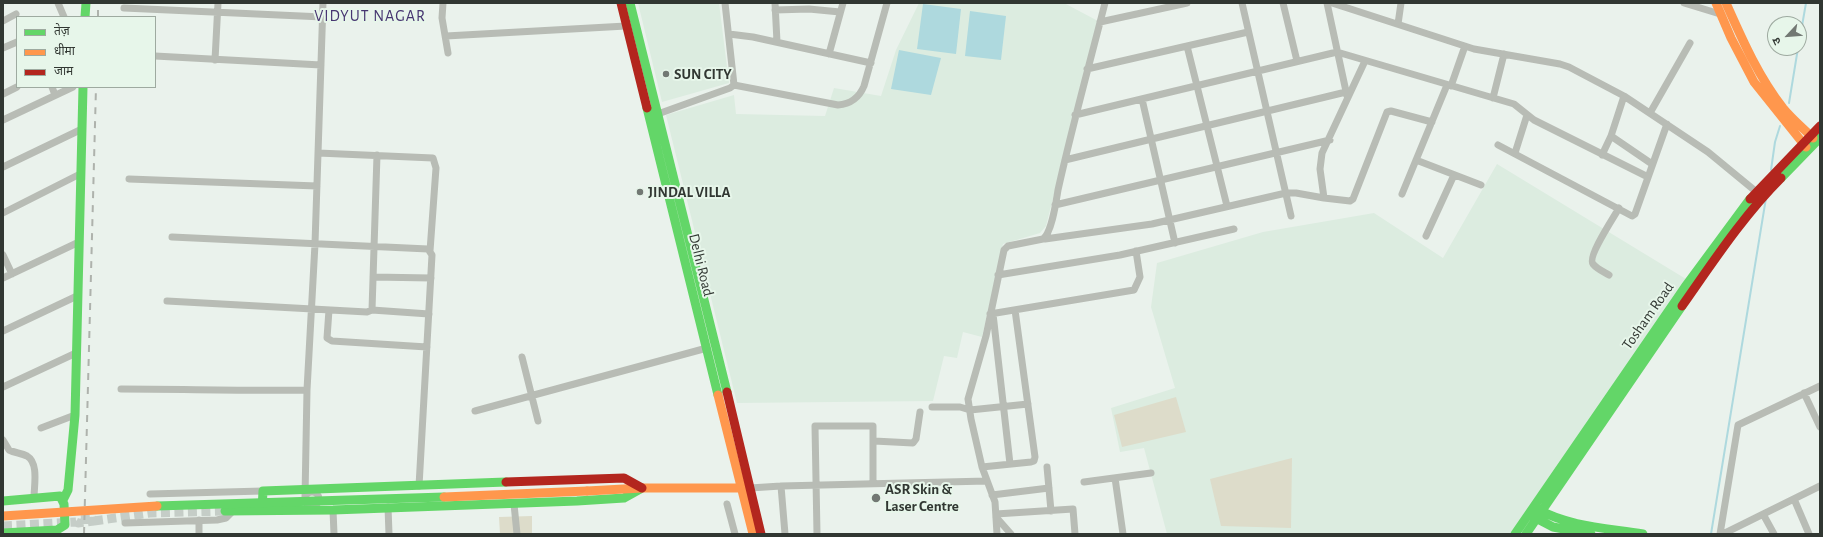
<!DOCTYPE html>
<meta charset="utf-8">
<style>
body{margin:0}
#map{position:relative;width:1823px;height:537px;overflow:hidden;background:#eaf2ec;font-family:"Alegreya Sans","Noto Sans Devanagari",sans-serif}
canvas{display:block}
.frame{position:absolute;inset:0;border:4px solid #313732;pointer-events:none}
.legend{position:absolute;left:16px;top:16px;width:140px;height:72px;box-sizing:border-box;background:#e7f6ea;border:1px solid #9eaaa0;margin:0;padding:5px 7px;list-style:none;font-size:12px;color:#313732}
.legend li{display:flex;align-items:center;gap:8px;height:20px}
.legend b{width:20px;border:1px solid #9eaaa0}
.north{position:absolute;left:1767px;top:16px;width:40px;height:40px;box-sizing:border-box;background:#e7f6ea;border:1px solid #9eaaa0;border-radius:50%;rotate:244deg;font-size:11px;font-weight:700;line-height:16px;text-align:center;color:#313732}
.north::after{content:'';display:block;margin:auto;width:14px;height:18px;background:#727873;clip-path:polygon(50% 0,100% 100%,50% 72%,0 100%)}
</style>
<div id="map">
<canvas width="1823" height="537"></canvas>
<div class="frame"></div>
<ul class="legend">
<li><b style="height:5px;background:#63d668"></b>तेज़</li>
<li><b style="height:5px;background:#ff974d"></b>धीमा</li>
<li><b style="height:5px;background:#b3261e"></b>जाम</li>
</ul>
<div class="north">उ</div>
</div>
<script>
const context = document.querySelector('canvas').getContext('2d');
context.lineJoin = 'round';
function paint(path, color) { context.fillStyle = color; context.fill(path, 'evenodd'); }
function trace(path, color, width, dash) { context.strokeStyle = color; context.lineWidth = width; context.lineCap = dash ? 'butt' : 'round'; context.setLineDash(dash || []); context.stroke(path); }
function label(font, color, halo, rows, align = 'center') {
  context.font = font + ' "Alegreya Sans",sans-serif'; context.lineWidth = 4; context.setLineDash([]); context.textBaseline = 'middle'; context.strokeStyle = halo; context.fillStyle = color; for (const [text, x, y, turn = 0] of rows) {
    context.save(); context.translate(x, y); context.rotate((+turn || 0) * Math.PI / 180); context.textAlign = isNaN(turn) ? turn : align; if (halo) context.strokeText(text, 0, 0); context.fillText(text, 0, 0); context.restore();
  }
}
const built = new Path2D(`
 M638,3H719L729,83L662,102Z
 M919,3H1064L1098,21L1046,226L1040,233L1003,244L982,337L963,332L957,358L944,356L933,401L737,403L666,115L734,95L736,114L825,116L834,88L881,96L896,50Z
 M1497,164L1686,279L1512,534H1167L1144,448L1120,452L1111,408L1175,388L1151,307L1157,263L1263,232L1374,213L1443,258Z`);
const green = new Path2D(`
 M1176,397L1186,432L1122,447L1114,415Z
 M1292,458L1291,528L1221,526L1210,479Z
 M532,516V534H500L499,517Z`);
const water = new Path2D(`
 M923,4L961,9L956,54L917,49Z
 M970,11L1006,16L1001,60L965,56Z
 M899,50L941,58L931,95L891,89Z`);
const stream = new Path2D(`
 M1799,43L1806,3
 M1789,103L1798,48
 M1771,170L1775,142L1780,126
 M1711,534L1766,198`);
const secondaryTunnel = new Path2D(`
 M92,519L94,521L78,523L76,522L78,520Z
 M94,521L150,513L225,511
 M3,526L76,522`);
const street = new Path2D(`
 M58,3L64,17
 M443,3L442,18L448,53
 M725,3L734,85
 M775,3L777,42
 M1242,3L1291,216
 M1283,3L1297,61
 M1327,3L1347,96
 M1332,3L1474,49L1560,64L1569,67L1624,96L1708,152L1759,194
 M1684,3L1720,14
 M124,8L323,17
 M775,10L809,9L840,12
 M3,21L16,14
 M1100,22L1187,3
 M1398,24L1401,3
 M729,34L753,37L871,63
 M446,36L626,26
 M1187,46L1227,206
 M3,48L17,42
 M829,54L843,3
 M155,56L321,65
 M215,60L218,3
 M1087,69L1248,32
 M1451,86L1465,46
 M52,87L55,95
 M3,94L17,87
 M1493,98L1504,54
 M1142,99L1175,243
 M1650,113L1690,43
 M655,115L730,88L734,85L838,105C851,104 859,98 864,86L887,3
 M1075,115L1337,52L1514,104L1534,120L1648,177
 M3,120L73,87
 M1611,136L1652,164
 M1498,145L1632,216L1635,214L1667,124
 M318,153L433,158L436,168L430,251
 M1515,153L1527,115
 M1602,155L1611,136L1624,96
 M1065,160L1346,92
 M1416,160L1481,185
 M3,167L82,129
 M129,179L317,186
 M1402,194L1447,85
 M1324,198L1350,201L1353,199L1387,112L1391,111L1432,122
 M1055,205L1330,140
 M3,213L80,174
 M1426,236L1454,175
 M172,237L428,249L432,255L419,486
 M1045,239L1152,224L1286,193H1296L1324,198L1320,169L1322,153L1365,61
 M3,255L12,274
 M998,275L1120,255L1234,229
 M1609,275C1604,272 1597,269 1593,264C1587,257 1614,217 1619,208
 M373,277L431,278
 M3,278L79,242
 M167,301L367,312L372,310L377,155
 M329,310L327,338L332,341L427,347
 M372,310L429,314
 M990,314L1134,290L1140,277L1136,251
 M993,314L1010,464
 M3,331L77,296
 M522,357L538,421
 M3,387L76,353
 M121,389C183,389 246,391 307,390
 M1804,393L1820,427
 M932,407H960L970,410L1028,404
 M475,411L707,348
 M41,428L75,415
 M3,440L9,450C15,453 21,453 27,456C39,463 34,486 34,498
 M874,441L913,443L916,439L920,412
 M982,467L1031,462L1034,461L1035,457L1015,310
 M1047,467L1051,511
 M1115,478L1123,534
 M1084,482L1151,473
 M781,486L785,534
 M750,488L781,486L987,481
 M305 499a7 7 0 1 1 14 0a7 7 0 1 1-14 0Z
 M150,494L263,491
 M992,495L1049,488
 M305,497L307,390L315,244L323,3
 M1794,499L1809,534
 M514,504L517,534
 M727,504L735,534
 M388,507L389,534
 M333,510L334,534
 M996,514L1073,509L1075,534
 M1763,514L1774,534
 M996,517L1011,534
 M199,520V534
 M125,523L217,520L226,518L233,511
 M817,534L815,426H873V483
 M997,534L995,502L982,467L971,419L968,399L986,336L1004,250L1008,246L1043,239C1052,232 1056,202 1058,190C1072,127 1089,66 1105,3
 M1720,534L1738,425L1820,386
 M1723,534L1820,486`);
const fast = new Path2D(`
 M630,3L727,392
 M85,17L86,3
 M647,108L718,395
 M1781,178L1820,138
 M63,500L68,490L75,415L83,87
 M3,501L60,496L64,504L65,525L57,530L3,533
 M1537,509C1570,527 1607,528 1643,534
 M262,510L263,491L506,482
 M225,511L333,510L577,501L624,498L642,488
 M1532,516L1553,527L1591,534
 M1515,534L1685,287L1750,199
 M1526,534L1682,306`);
const slow = new Path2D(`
 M1716,3L1731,38L1754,82L1806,147
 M1726,3C1742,39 1758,76 1783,108C1792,119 1803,128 1813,138
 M718,395L753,534
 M587,491L642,488H749`);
const jam = new Path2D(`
 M621,3L647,108
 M1750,199L1820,126
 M1682,306C1713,262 1743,216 1781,178
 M727,392L761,534
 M506,482L624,478L642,488`);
const rail = new Path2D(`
 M98,17V3
 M84,534L96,87`);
const fastBridge = new Path2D(`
 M157,506L444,497`);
const slowBridge = new Path2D(`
 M444,497L587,491
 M3,516L157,506`);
const markers = [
 [666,74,4,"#727873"],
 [640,192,4,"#727873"],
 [876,498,5,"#727873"]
];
const poiNames = [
 ["SUN CITY",674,74],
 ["JINDAL VILLA",648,192],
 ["ASR Skin &",885,489],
 ["Laser Centre",885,506]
];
const streetNames = [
 ["Delhi Road",701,265,76],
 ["Tosham Road",1648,316,-55]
];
const neighbourhoodNames = [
 ["VIDYUT NAGAR",370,16]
];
paint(built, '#dcece0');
paint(green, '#dddcca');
paint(water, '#aed9de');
trace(stream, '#aed9de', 2);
trace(secondaryTunnel, '#c5cdc7', 9, [9, 4.5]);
trace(street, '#b8bcb5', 7);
trace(fast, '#63d668', 9);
trace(slow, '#ff974d', 9);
trace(jam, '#b3261e', 9);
trace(rail, '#aeb2ac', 2, [7, 7]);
trace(fastBridge, '#63d668', 9);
trace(slowBridge, '#ff974d', 9);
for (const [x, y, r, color] of markers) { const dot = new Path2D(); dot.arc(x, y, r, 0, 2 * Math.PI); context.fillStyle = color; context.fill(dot); trace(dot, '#e7f6ea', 1.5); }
label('bold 15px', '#313732', '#e7f6ea', poiNames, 'left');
label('15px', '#313732', '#e7f6ea', streetNames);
context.letterSpacing = '1px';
label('16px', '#473571', '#e7f6ea', neighbourhoodNames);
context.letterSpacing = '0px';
</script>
